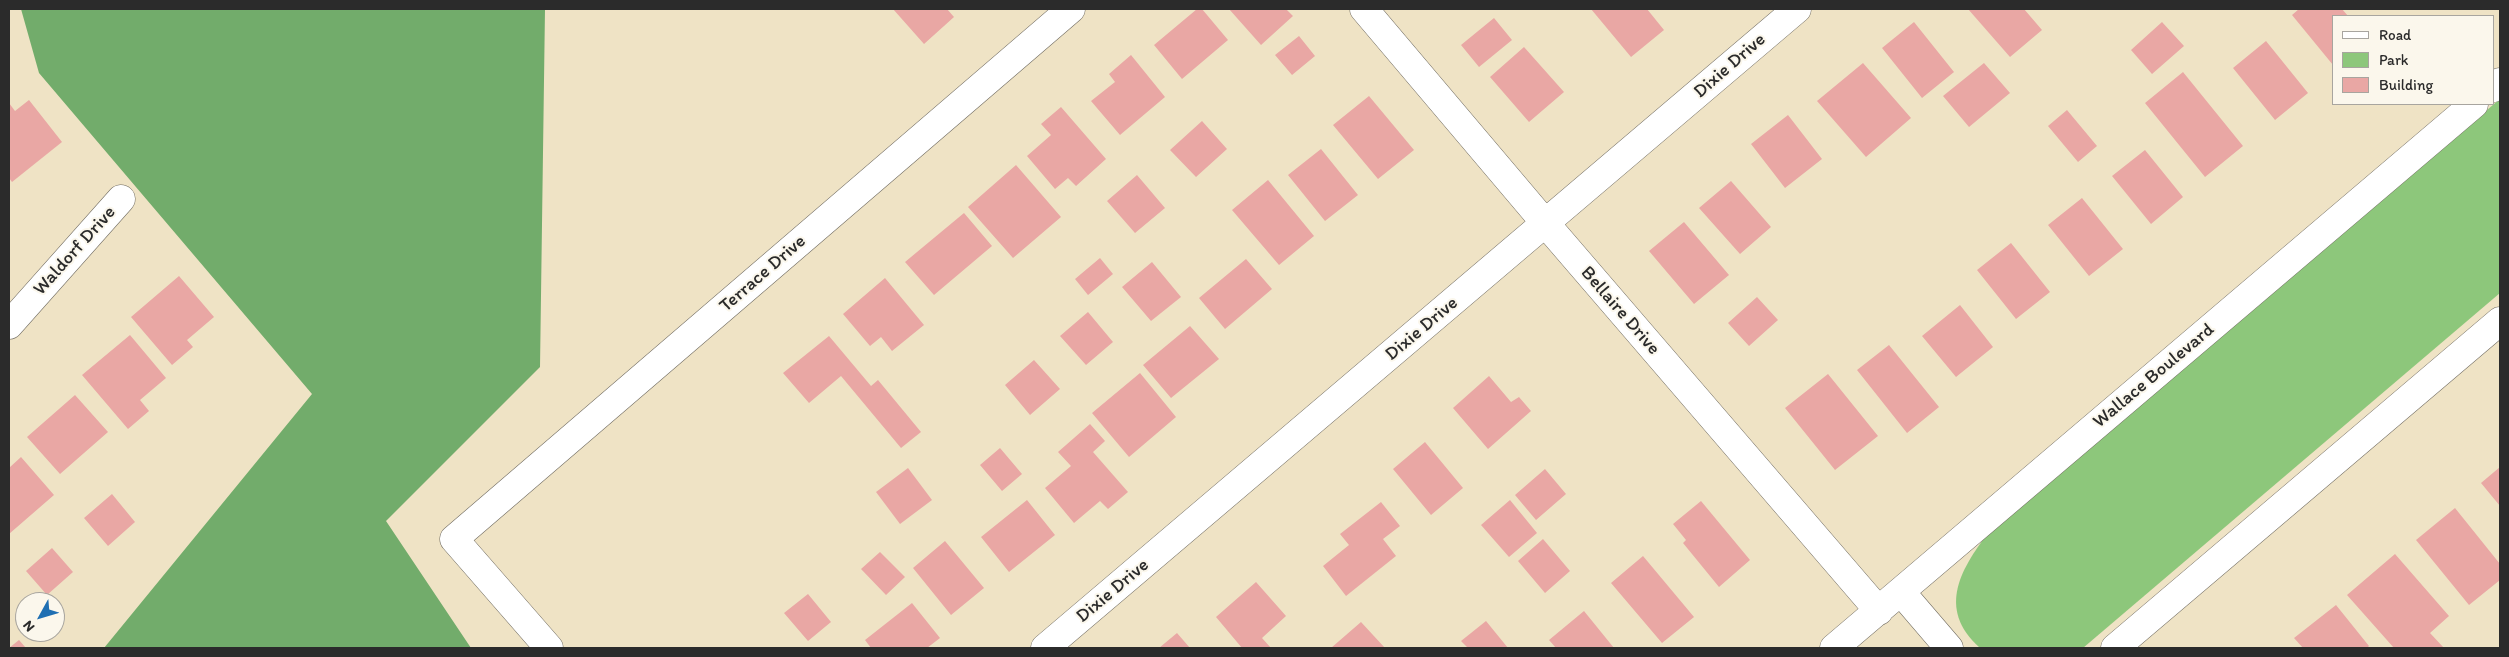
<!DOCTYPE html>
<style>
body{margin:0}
#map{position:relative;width:2509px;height:657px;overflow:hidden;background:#efe3c5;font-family:Itim,sans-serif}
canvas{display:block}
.frame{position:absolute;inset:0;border:10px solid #2b2b2b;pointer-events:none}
.legend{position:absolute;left:2332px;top:15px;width:162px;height:90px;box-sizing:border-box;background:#fbf7ec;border:1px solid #a8a59f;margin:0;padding:6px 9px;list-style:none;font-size:15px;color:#2b2b2b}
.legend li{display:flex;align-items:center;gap:10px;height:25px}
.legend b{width:25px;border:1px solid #a8a59f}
.north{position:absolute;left:15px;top:592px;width:50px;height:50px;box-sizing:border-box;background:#fbf7ec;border:1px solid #a8a59f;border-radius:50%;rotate:231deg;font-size:14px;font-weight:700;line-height:20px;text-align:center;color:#2b2b2b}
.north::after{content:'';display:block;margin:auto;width:18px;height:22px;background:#1f6fb2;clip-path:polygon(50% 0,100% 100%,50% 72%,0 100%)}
</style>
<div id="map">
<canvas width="2509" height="657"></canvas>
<div class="frame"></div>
<ul class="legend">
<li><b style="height:6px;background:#fff"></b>Road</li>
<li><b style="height:14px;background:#8dc77b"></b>Park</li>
<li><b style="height:14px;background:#e9a7a4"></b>Building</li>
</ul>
<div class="north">N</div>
</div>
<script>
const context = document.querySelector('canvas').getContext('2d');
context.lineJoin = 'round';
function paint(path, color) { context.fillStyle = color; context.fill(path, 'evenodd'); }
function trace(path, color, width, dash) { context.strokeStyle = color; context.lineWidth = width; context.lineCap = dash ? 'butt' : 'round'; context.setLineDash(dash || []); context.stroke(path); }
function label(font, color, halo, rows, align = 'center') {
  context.font = font + ' Itim,sans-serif'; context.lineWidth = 4; context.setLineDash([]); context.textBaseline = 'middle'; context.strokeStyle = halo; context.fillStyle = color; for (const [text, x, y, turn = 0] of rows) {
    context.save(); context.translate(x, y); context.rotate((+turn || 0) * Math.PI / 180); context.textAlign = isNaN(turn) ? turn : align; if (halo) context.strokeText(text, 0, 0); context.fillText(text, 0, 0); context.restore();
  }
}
const green = new Path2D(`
 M2500,99V293L2083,648H1980C1935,608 1962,567 1991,529Z`);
const forest = new Path2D(`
 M21,9H545L540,367L386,521L471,648H104L312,394L39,73Z`);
const building = new Path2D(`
 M893,9H947L954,17L924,44Z
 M1197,9H1202L1228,40L1182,79L1154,45Z
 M1229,9H1286L1293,16L1261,45Z
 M1591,9H1647L1664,30L1631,57Z
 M1968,9H2024L2042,30L2010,57Z
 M2299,9H2342L2348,16H2333V65L2292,15Z
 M1494,18L1512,40L1479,67L1461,45Z
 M1914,22L1954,72L1922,98L1882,48Z
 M2162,22L2184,46L2152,74L2131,50Z
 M1299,36L1315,56L1292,75L1275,55Z
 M2266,41L2308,93L2275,120L2233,68Z
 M1524,47L1564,92L1529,122L1490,77Z
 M1131,55L1165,97L1120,135L1091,101L1115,82L1109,74Z
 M1863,63L1911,118L1866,157L1817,101Z
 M1984,63L2010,93L1969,127L1943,96Z
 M2183,72L2243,146L2205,177L2145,103Z
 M1369,96L1414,150L1378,179L1333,125Z
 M29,100L62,142L12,182L9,178V103L15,111Z
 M1061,107L1106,159L1076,186L1068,178L1055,189L1027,156L1051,135L1041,124Z
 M2067,110L2097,146L2078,162L2048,126Z
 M1788,115L1822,159L1785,188L1751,144Z
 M1202,121L1227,149L1196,177L1170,150Z
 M1321,149L1358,195L1325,221L1288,175Z
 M2145,150L2183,197L2151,224L2112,176Z
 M1016,165L1061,217L1013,258L968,207Z
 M1137,175L1165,208L1135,233L1107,201Z
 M1268,180L1314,236L1279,265L1232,210Z
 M1731,181L1771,227L1740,254L1699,208Z
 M2082,198L2123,249L2089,276L2048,225Z
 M964,213L992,246L934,295L905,262Z
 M1684,222L1729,275L1694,304L1649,251Z
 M2011,243L2050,292L2016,319L1977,270Z
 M1100,258L1113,274L1088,295L1075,279Z
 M1246,259L1272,289L1225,329L1199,298Z
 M1152,262L1181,297L1151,321L1122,287Z
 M179,276L214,317L187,340L193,347L172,365L131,317Z
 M885,278L924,325L892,351L881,337L870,346L843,314Z
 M1757,297L1778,320L1749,346L1728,323Z
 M1960,305L1993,347L1956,377L1922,336Z
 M1088,312L1113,342L1086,365L1060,336Z
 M1190,326L1219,359L1171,398L1143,365Z
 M130,335L166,378L140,400L149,411L128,429L82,375Z
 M829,336L871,386L878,380L921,432L901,448L841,376L809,403L783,373Z
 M1889,345L1939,407L1907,433L1857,370Z
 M1034,360L1060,389L1030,415L1005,385Z
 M1140,373L1176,417L1129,457L1092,413Z
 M1828,374L1878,436L1835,470L1785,408Z
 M1489,376L1511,402L1519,397L1531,411L1488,449L1453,408Z
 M75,395L108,432L60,474L27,437Z
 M1090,424L1105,441L1093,452L1128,492L1108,509L1100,501L1074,523L1045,488L1071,466L1058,452Z
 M1425,442L1463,488L1431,515L1393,469Z
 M1000,448L1022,474L1002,491L980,465Z
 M21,457L54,495L9,534V468Z
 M2500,467V506L2481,483Z
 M908,468L932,500L900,524L876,492Z
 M1545,469L1566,494L1536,520L1515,495Z
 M112,494L135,522L108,546L84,518Z
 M1027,500L1055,535L1009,572L981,537Z
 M1510,500L1537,533L1509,557L1481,525Z
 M1701,501L1750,560L1719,587L1683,543L1686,540L1673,524Z
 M1381,502L1400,526L1383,539L1396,556L1346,596L1323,566L1349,545L1340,534Z
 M2455,508L2500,564V580L2469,605L2416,540Z
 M1543,539L1570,571L1545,593L1518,561Z
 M945,541L984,588L951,615L913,568Z
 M52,548L73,572L47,595L26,571Z
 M880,552L905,577L886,595L861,569Z
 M2395,554L2449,616L2430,633L2444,648H2394L2347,595Z
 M1643,556L1694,617L1662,643L1611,583Z
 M1256,582L1286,616L1262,638L1271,648H1242L1216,617Z
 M808,594L831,622L808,641L784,613Z
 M912,603L940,638L927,648H871L865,640Z
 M2336,605L2369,646L2367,648H2303L2294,638Z
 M1584,611L1614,648H1556L1549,640Z
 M1486,621L1508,648H1468L1461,641Z
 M1361,622L1385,648H1331Z
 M1177,633L1190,648H1159Z
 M19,640L26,648H9Z`);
const street = new Path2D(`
 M1364,9L1546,224L1879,611
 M2493,88L2500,82
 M9,325L121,199
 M1901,592L1949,648
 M549,648L454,539L1071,9
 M1045,648L1797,9
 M1834,648L2474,104
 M2115,648L2500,321`);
const streetNames = [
 ["Dixie Drive",1730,66,-41],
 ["Waldorf Drive",75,251,-48],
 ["Terrace Drive",763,274,-41],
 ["Bellaire Drive",1620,311,49],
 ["Dixie Drive",1422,329,-40],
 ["Wallace Boulevard",2154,376,-40],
 ["Dixie Drive",1113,591,-40]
];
paint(green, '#8dc77b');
paint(forest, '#72ac6b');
paint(building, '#e9a7a4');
trace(street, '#706b61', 29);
trace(street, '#fff', 28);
label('19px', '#2b2b2b', '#fbf7ec', streetNames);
</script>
